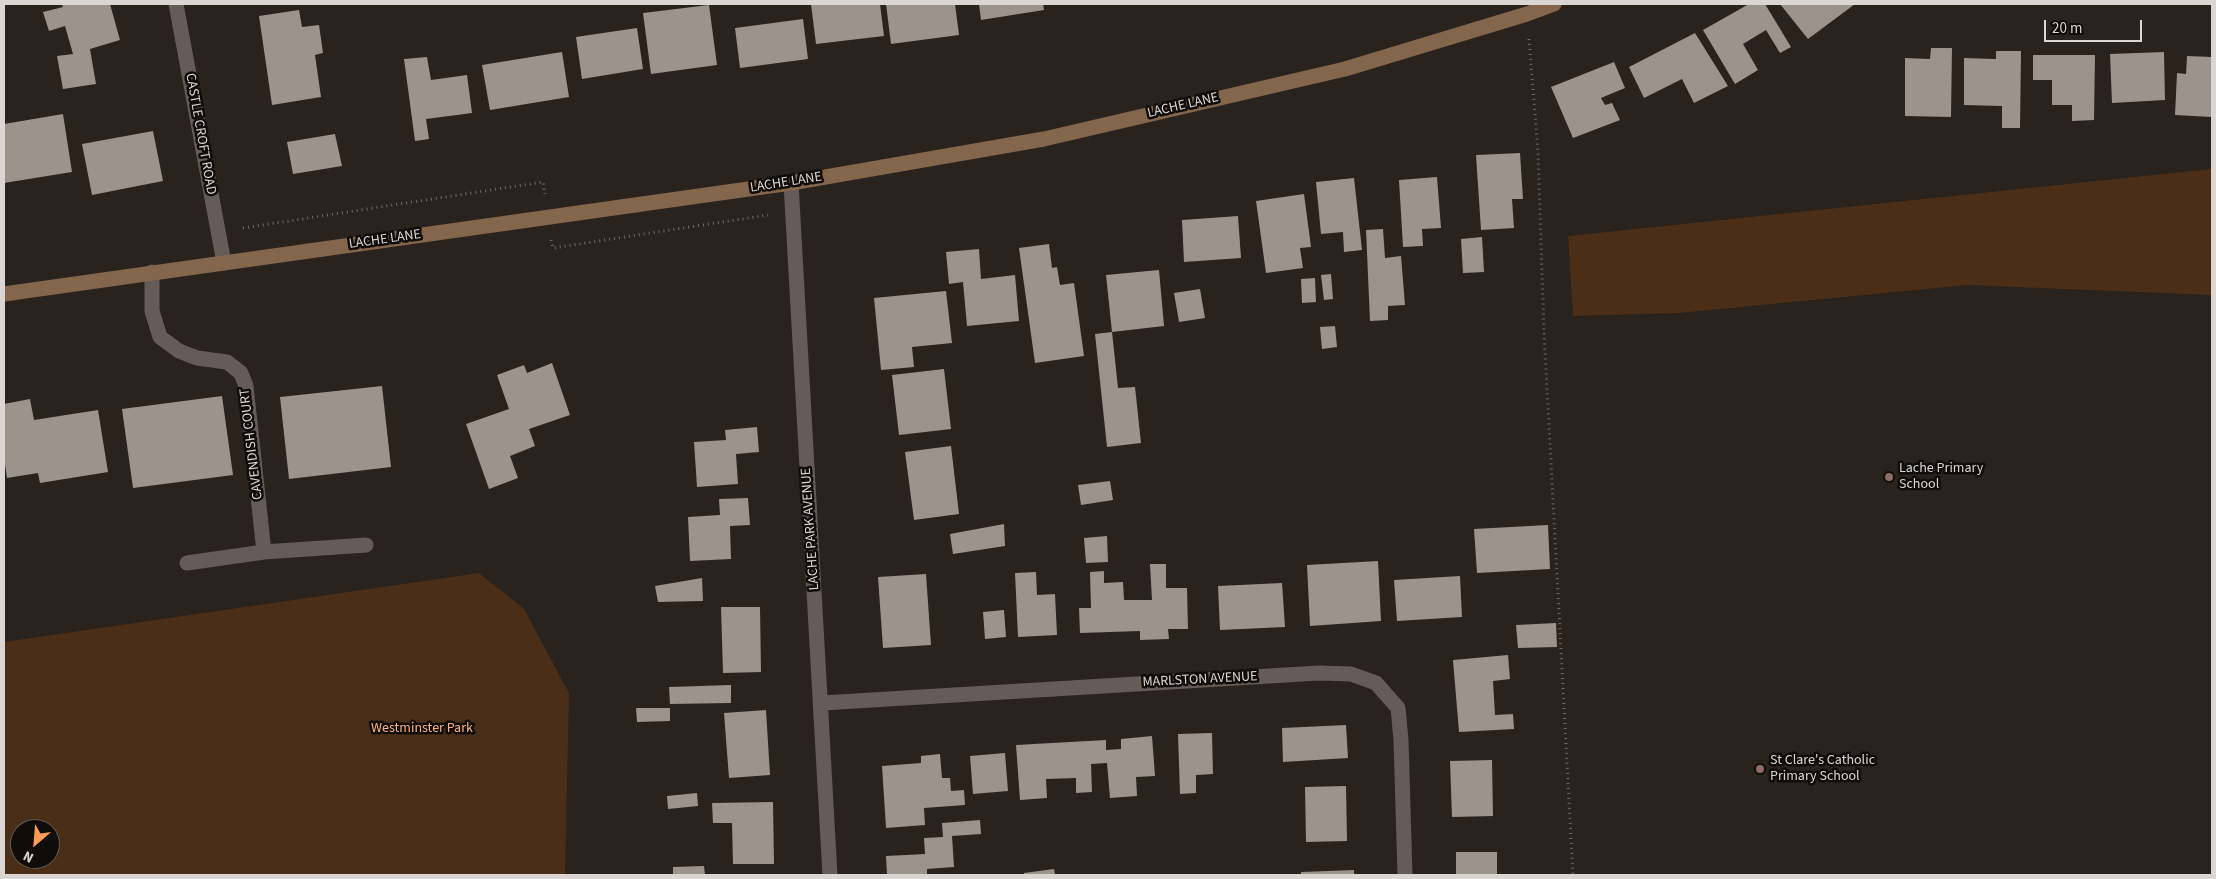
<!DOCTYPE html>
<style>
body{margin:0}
#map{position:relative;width:2216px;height:879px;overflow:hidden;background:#29221d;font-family:"Source Sans 3",sans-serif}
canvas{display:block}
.frame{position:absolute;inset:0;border:5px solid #dbd6d3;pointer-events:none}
.north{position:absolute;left:10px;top:819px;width:50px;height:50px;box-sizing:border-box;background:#0f0c0a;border:1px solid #615d5a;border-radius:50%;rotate:207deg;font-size:14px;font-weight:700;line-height:20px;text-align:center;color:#dbd6d3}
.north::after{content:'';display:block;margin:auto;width:18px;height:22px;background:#fd9c56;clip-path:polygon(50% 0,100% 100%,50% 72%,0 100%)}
.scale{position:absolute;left:2044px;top:20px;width:98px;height:22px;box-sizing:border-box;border:2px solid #dbd6d3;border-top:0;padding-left:6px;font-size:15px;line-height:18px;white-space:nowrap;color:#dbd6d3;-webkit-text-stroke:4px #0f0c0a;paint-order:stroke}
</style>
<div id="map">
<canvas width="2216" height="879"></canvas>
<div class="frame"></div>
<div class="north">N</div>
<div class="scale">20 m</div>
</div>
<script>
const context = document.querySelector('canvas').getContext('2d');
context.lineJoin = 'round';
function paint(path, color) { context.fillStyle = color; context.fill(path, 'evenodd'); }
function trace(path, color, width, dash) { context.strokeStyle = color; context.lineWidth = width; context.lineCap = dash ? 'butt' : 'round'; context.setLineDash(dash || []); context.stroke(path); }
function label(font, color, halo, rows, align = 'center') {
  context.font = font + ' "Source Sans 3",sans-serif'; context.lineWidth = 5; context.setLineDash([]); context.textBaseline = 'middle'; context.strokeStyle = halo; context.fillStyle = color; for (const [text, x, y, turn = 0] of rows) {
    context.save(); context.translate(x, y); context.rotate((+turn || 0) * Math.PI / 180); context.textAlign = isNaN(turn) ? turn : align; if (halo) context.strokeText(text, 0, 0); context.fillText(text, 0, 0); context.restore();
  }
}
const green = new Path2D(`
 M2212,169V295L1967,285L1679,313L1573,316L1568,236Z
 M479,573L524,609L569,693L565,875H4V642ZM20,829H50V859H20Z`);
const building = new Path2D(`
 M62,4H110L120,40L90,49L96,84L63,89L57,56L73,54L65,26L49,31L43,12L63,7Z
 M811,4H880L884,36L816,44Z
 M886,4H955L959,35L891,44Z
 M979,4H1043L1044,10L981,20Z
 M1749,4H1765L1791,47L1780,53L1766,30L1743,44L1758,70L1735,84L1703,30Z
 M1780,4H1855L1808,39Z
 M709,5L717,65L651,74L643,13Z
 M299,10L302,27L319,25L323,53L315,55L321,97L272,105L259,16Z
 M803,19L808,59L740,68L735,28Z
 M637,28L643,69L582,79L576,37Z
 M1695,33L1728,86L1694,103L1682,79L1644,98L1629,67Z
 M1931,48H1952L1951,117L1905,116V58L1930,59Z
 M1996,51H2021L2020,128H2002V106L1964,105V58L1996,59Z
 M562,52L569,97L490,110L482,65Z
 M2164,52L2165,100L2112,103L2110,54Z
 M2033,55H2095L2094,120L2072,121V105H2052V80H2033Z
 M2187,56L2212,57V117L2175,115L2177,73L2186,74Z
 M427,57L431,80L467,75L472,113L426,119L429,139L415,141L404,59Z
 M1614,62L1625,88L1601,98L1605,105L1612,103L1620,120L1573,138L1551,87Z
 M63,114L72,172L4,183V124Z
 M153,131L163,181L92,195L82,144Z
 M335,134L342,166L293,174L287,142Z
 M1520,153L1523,199H1512L1514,228L1481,230L1476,155Z
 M1437,177L1441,228L1422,229L1423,246L1403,247L1399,180Z
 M1354,178L1362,250L1344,252L1343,232L1321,234L1316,182Z
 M1304,194L1311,247L1300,248L1303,268L1266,273L1256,201Z
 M1238,216L1241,258L1184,262L1182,220Z
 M1383,229L1385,258L1401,256L1405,305L1388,306V320L1370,321L1366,230Z
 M1482,237L1484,272L1463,273L1461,239Z
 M1049,244L1052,268L1057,267L1060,285L1074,283L1084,356L1035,363L1019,248Z
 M979,249L981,279L1015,275L1019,321L967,326L963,282L949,284L946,252Z
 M1159,270L1164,326L1112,332L1106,275Z
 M1331,274L1333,299L1324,300L1321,275Z
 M1315,278L1316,302L1302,303L1301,279Z
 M1200,289L1205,318L1179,322L1174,293Z
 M946,291L952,343L912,347L914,367L881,370L874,298Z
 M1335,326L1337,347L1322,349L1320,327Z
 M1112,332L1118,388L1135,387L1141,443L1107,447L1095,334Z
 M552,363L570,415L529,429L535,446L510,456L518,478L489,489L466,424L509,409L497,375L524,365L527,373Z
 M944,369L951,429L899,435L892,375Z
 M382,386L391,467L289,479L280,397Z
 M222,396L233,475L133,488L122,409Z
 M30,399L34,420L98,410L108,472L40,483L38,473L7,478L4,457V404Z
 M757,427L759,452L736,454L738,484L697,487L694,442L726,440L725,430Z
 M951,446L959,514L914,520L905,452Z
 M1110,481L1113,500L1081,505L1078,485Z
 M748,498L750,525L730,526L731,559L690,561L688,517L720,515L719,499Z
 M1004,524L1005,546L953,554L950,534Z
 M1548,525L1550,569L1477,573L1474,529Z
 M1107,536L1108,562L1086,563L1084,538Z
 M1378,561L1381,621L1310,626L1307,565Z
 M1150,564H1166V588H1187L1188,629H1168L1169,639L1140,640V631L1080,633L1079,608H1091L1090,572L1104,571V583L1123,582L1124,600H1152Z
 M1036,572L1037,595L1055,594L1057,635L1018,637L1015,573Z
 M926,574L931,645L883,648L878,577Z
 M1460,576L1462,617L1397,621L1394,580Z
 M702,578L703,601L658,602L655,586Z
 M1282,583L1285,627L1220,630L1218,586Z
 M721,607H760L761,672L723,673Z
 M1004,610L1006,637L985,639L983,612Z
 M1556,623L1557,647L1518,648L1516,625Z
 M1508,655L1510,679L1493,681L1495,715L1513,714L1514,729L1459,732L1453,660Z
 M731,685V703L670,704L669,687Z
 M636,708H670V721L637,722Z
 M766,710L770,775L729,778L724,713Z
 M1346,725L1348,758L1283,762L1282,728Z
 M1212,733L1213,774L1196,775V793L1180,794L1178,734Z
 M1152,736L1155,776L1136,777L1137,796L1110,798L1107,763L1091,764L1092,792L1076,793V778L1046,779L1047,798L1020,800L1016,745L1106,740V750L1121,749V739Z
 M1005,753L1008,791L973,794L970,756Z
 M940,754L942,778H950L951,791L964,790L965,805L924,808L925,825L886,828L882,766L921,763V756Z
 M1492,760L1493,816L1452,817L1450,761Z
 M1346,786L1347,841L1306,842L1305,787Z
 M697,793L698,806L668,809L667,796Z
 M773,802L774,864H733L732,823H713L712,803Z
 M980,820L981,834L952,836L954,867L927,869V875H887L886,856L925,854L924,838L943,837L942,823Z
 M1456,852H1497V875H1456Z
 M704,866L705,875H673V867Z
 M1054,869L1055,875H1024V873Z
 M1354,870V875H1301V872Z`);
const path = new Path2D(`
 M1529,39L1538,152L1544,332L1573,875
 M243,228L543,182L545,194
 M551,240L553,248L768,215`);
const lane = new Path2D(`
 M152,272V311L160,337L179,351L197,358L227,362L241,373L246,386L264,552
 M187,563L264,552L366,545`);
const street = new Path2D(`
 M176,4L224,263
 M791,183L830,875
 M822,703L1319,673L1351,674L1376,683L1398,708L1401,740L1405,875`);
const secondary = new Path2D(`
 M4,294L791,183L1044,139L1345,69L1527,14L1554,4`);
const markers = [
 [1889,477,5,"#8d6e63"],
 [1760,769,5,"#8d6e63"]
];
const streetNames = [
 ["LACHE LANE",1183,106,-13],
 ["CASTLE CROFT ROAD",200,134,80],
 ["LACHE LANE",786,183,-9],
 ["LACHE LANE",385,240,-8],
 ["CAVENDISH COURT",252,444,-97],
 ["LACHE PARK AVENUE",811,529,-94],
 ["MARLSTON AVENUE",1200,680,-3]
];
const poiNames = [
 ["Lache Primary",1899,469],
 ["School",1899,485],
 ["St Clare's Catholic",1770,761],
 ["Primary School",1770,777]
];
const parkNames = [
 ["Westminster Park",422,729]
];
paint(green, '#4b2e17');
paint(building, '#9d938d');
trace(path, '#706a66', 3, [1, 4]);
trace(lane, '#655c57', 15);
trace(street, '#655c57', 15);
trace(secondary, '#83664c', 15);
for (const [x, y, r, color] of markers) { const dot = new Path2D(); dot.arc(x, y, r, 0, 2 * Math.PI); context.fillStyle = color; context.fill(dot); trace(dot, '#0f0c0a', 2); }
label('14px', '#dbd6d3', '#0f0c0a', streetNames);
label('14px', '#dbd6d3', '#0f0c0a', poiNames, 'left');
label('14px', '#fab37f', '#0f0c0a', parkNames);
</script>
